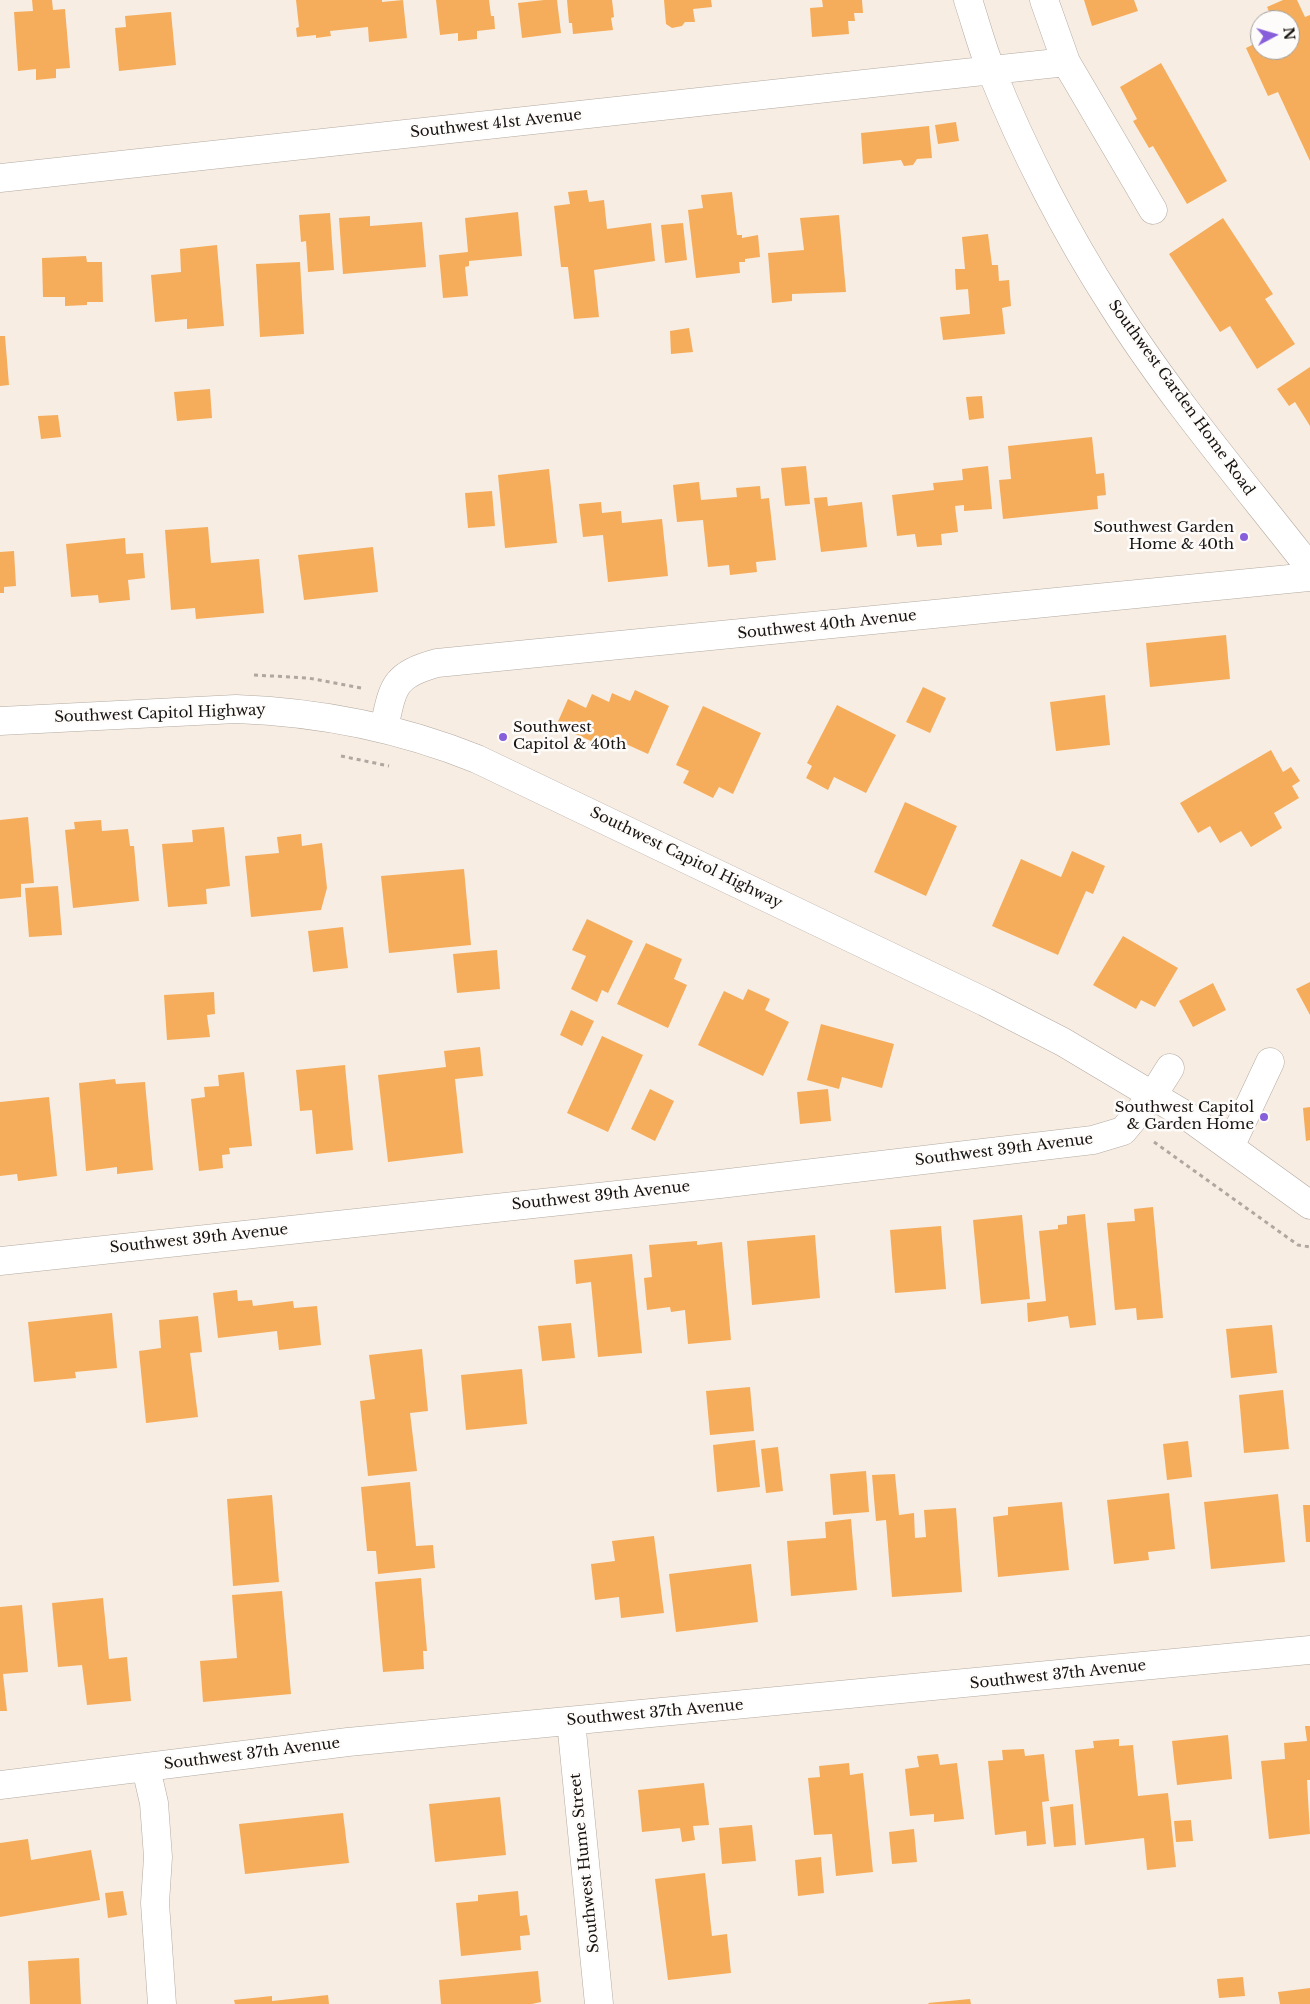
<!DOCTYPE html>
<style>
body{margin:0}
#map{position:relative;width:1310px;height:2004px;overflow:hidden;background:#f7ede3;font-family:"Libre Baskerville",serif}
canvas{display:block}
.north{position:absolute;left:1250px;top:10px;width:50px;height:50px;box-sizing:border-box;background:#fefcfa;border:1px solid #a29f9c;border-radius:50%;rotate:84deg;font-size:14px;font-weight:700;line-height:20px;text-align:center;color:#171310}
.north::after{content:'';display:block;margin:auto;width:18px;height:22px;background:#885fda;clip-path:polygon(50% 0,100% 100%,50% 72%,0 100%)}
</style>
<div id="map">
<canvas width="1310" height="2004"></canvas>
<div class="north">N</div>
</div>
<script>
const context = document.querySelector('canvas').getContext('2d');
context.lineJoin = 'round';
function paint(path, color) { context.fillStyle = color; context.fill(path, 'evenodd'); }
function trace(path, color, width, dash) { context.strokeStyle = color; context.lineWidth = width; context.lineCap = dash ? 'butt' : 'round'; context.setLineDash(dash || []); context.stroke(path); }
function label(font, color, halo, rows, align = 'center') {
  context.font = font + ' "Libre Baskerville",serif'; context.lineWidth = 5; context.setLineDash([]); context.textBaseline = 'middle'; context.strokeStyle = halo; context.fillStyle = color; for (const [text, x, y, turn = 0] of rows) {
    context.save(); context.translate(x, y); context.rotate((+turn || 0) * Math.PI / 180); context.textAlign = isNaN(turn) ? turn : align; if (halo) context.strokeText(text, 0, 0); context.fillText(text, 0, 0); context.restore();
  }
}
const building = new Path2D(`
 M32,0H52L53,10L65,9L70,68L56,69V78L36,80V69L18,71L14,12L33,11Z
 M296,0H382V2L403,0L407,38L369,42L368,27L330,31L331,36L316,38V35L297,37L296,28L299,27Z
 M436,0H489L491,16H494L495,29L477,31V39L458,41V33L440,35Z
 M544,0H557L561,33L522,38L518,3Z
 M567,0H612L614,17L611,18L613,30L573,34L572,23H569Z
 M664,0H711L712,7L693,9L695,22H685L682,26L672,28L666,24Z
 M822,0H862L863,13H854L855,21H848L849,34L812,37L810,8L823,7Z
 M1084,0H1134L1138,11L1092,26Z
 M1283,0H1297L1305,17L1310,15V161L1278,92L1268,96L1246,48L1260,41V50H1290V20H1273L1267,7Z
 M171,12L176,65L119,71L115,28L126,27L125,16Z
 M1161,63L1227,181L1187,204L1153,146L1149,148L1133,121L1137,119L1120,87Z
 M956,122L959,141L938,144L935,125Z
 M929,126L932,158L917,159L913,165L904,166L901,160L863,164L861,133Z
 M587,190L589,202L604,200L607,229L651,223L655,261L594,270L599,317L574,319L568,267H561L554,206L570,204L568,192Z
 M732,192L737,235H742V238L758,235L760,257L745,259V262H739L740,273L696,278L688,210L703,208L701,195Z
 M518,212L522,256L469,261V266L465,267L468,296L443,298L439,255L468,252L465,218Z
 M330,213L334,270L308,272L306,241L301,242L299,215Z
 M839,215L846,292L792,294V301L772,303L768,253L804,250L800,218Z
 M370,216V226L422,222L426,267L343,274L339,218Z
 M1223,218L1273,294L1265,299L1295,344L1257,369L1230,326L1220,332L1169,254Z
 M683,223L687,260L665,263L661,225Z
 M988,234L992,265H998L999,281L1009,280L1011,306L1002,308L1005,334L943,340L940,317L970,314L968,289L956,290L955,269H965L962,237Z
 M217,245L224,326L187,329V319L155,322L151,275L181,272L180,249Z
 M86,256L87,262H102L103,302H87V305L65,306V297H43L42,258Z
 M300,262L304,334L260,337L256,264Z
 M689,328L693,352L671,354L670,331Z
 M0,336H5L9,385L0,386Z
 M1310,367V426L1295,402L1289,406L1277,389Z
 M210,389L212,418L177,421L174,392Z
 M982,396L984,418L969,420L966,397Z
 M58,415L61,437L41,439L38,416Z
 M1092,437L1096,474L1104,473L1106,495L1097,496L1098,509L1003,519L999,480L1011,479L1008,446Z
 M806,466L810,504L785,506L781,468Z
 M988,466L992,509L964,511V505L955,506L958,532L941,534L942,545L917,547L915,534L897,536L892,495L934,490L933,483L963,480L962,469Z
 M549,469L557,543L505,548L498,475Z
 M699,482L701,500L737,497L736,488L760,486L761,499L769,498L776,560L756,562L757,572L730,575L729,565L708,567L703,520L677,522L673,485Z
 M492,491L495,526L468,528L465,493Z
 M827,497L828,506L862,502L867,547L821,552L814,498Z
 M601,502L602,513L621,511L622,523L662,519L668,576L608,582L603,535L583,537L579,504Z
 M208,527L211,563L259,559L264,613L196,619L195,608L171,610L165,530Z
 M125,538L126,554L143,553L145,578L128,580L130,600L99,603L98,595L71,597L66,544Z
 M373,547L378,592L304,600L298,555Z
 M14,551L16,586L4,587V593H0V552Z
 M1226,635L1230,679L1150,687L1146,643Z
 M923,687L946,698L930,733L906,722Z
 M635,690L669,706L648,754L617,740L612,750L556,726L568,699L586,708L592,694L609,702L612,693L630,701Z
 M1105,695L1110,745L1056,751L1050,702Z
 M837,705L896,735L866,793L834,777L828,790L806,778L812,766L807,763Z
 M703,706L761,733L733,794L719,787L713,798L683,783L689,771L676,765Z
 M1271,750L1283,772L1291,767L1300,781L1292,786L1299,798L1274,813L1282,828L1251,847L1241,831L1220,843L1210,826L1198,833L1180,803Z
 M905,802L957,826L926,896L874,872Z
 M28,817L34,883L21,884V897L0,899V820Z
 M101,820L102,831L128,829L130,846H134L139,901L73,908L65,830L75,829L74,822Z
 M224,827L230,886L206,889L207,904L168,907L162,844L193,842L192,830Z
 M301,834L302,846L322,843L327,888L321,910L251,917L245,856L279,853L277,837Z
 M1072,851L1105,866L1093,894L1086,891L1058,955L992,926L1021,859L1061,877Z
 M464,869L471,945L389,953L381,876Z
 M58,886L62,935L29,937L25,888Z
 M587,919L633,941L608,993L602,990L597,1002L571,989L586,956L572,950Z
 M343,927L348,968L313,972L308,931Z
 M1123,936L1178,968L1155,1007L1141,1000L1136,1009L1093,985Z
 M646,943L682,959L674,979L687,985L668,1028L617,1004Z
 M497,950L500,989L457,993L453,954Z
 M1310,982V1015L1296,989Z
 M1213,983L1226,1010L1193,1027L1179,1001Z
 M748,989L770,999L765,1010L789,1022L763,1076L698,1045L724,991L743,1000Z
 M214,992L215,1014L207,1015L210,1037L167,1040L164,995Z
 M571,1010L594,1021L582,1046L560,1035Z
 M821,1024L894,1044L882,1088L842,1077L839,1089L807,1080Z
 M602,1036L643,1055L608,1132L567,1113Z
 M480,1047L483,1076L455,1079L463,1153L388,1162L378,1075L446,1067L444,1051Z
 M345,1065L353,1150L316,1154L312,1110L300,1111L296,1070Z
 M244,1072L252,1146L229,1148L230,1154L222,1155L223,1168L199,1171L191,1099L205,1097L204,1087L219,1086L218,1075Z
 M115,1079L116,1084L145,1082L153,1170L117,1174V1167L86,1171L79,1083Z
 M650,1089L674,1101L655,1141L631,1129Z
 M828,1089L831,1121L800,1124L797,1092Z
 M49,1097L57,1176L18,1181L17,1174L0,1176V1102Z
 M1310,1107V1140L1306,1141L1303,1108Z
 M1153,1207L1163,1318L1137,1320L1136,1308L1115,1310L1107,1223L1135,1221L1134,1209Z
 M1085,1214L1096,1325L1070,1328L1068,1316L1028,1322L1027,1303L1046,1301L1039,1231L1058,1229V1225L1067,1224V1216Z
 M1022,1215L1030,1299L981,1304L973,1220Z
 M941,1226L946,1289L895,1293L890,1230Z
 M815,1235L820,1298L752,1305L747,1241Z
 M697,1241V1245L722,1242L731,1340L688,1344L685,1310L671,1312L670,1307L647,1310L644,1278L652,1277L649,1245Z
 M632,1254L642,1353L598,1357L591,1282L576,1284L574,1260Z
 M237,1290L238,1301L252,1300L253,1306L293,1301L294,1308L317,1306L321,1345L279,1350L277,1331L218,1338L213,1293Z
 M112,1313L117,1368L75,1372L76,1378L34,1382L28,1322Z
 M198,1316L202,1352L190,1353L198,1417L146,1423L139,1351L161,1348L159,1320Z
 M571,1323L575,1358L542,1361L538,1326Z
 M1272,1325L1277,1373L1231,1378L1226,1329Z
 M422,1349L428,1411L410,1413L417,1471L368,1476L360,1401L375,1399L369,1355Z
 M522,1369L527,1424L466,1430L461,1375Z
 M750,1387L754,1431L710,1435L706,1391Z
 M1283,1390L1289,1449L1244,1453L1239,1395Z
 M755,1440L760,1487L717,1492L713,1445Z
 M1188,1441L1192,1477L1167,1480L1163,1444Z
 M778,1447L783,1491L766,1493L761,1449Z
 M866,1471L869,1512L833,1515L830,1474Z
 M895,1474L899,1515L914,1513L915,1538L926,1537L924,1510L956,1508L962,1592L892,1597L886,1520L876,1521L872,1475Z
 M410,1482L416,1546L433,1545L435,1568L378,1574L376,1551H367L361,1487Z
 M1169,1493L1175,1549L1148,1552L1149,1560L1114,1564L1107,1500Z
 M1278,1494L1285,1562L1211,1569L1204,1502Z
 M272,1495L279,1582L233,1586L227,1499Z
 M1062,1502L1069,1570L998,1577L993,1517L1008,1515V1507Z
 M1303,1505H1310V1542H1306Z
 M851,1519L857,1590L791,1596L787,1541L826,1538L825,1522Z
 M654,1536L664,1613L621,1618L619,1597L595,1600L591,1564L615,1561L612,1541Z
 M751,1564L758,1622L676,1632L669,1574Z
 M421,1578L427,1651H423L424,1669L383,1672L375,1582Z
 M282,1591L291,1694L203,1702L200,1661L237,1658L232,1595Z
 M103,1598L109,1659L127,1657L131,1701L87,1705L82,1665L58,1667L52,1603Z
 M22,1605L28,1672L3,1674L7,1711H0V1607Z
 M1305,1726H1310V1780H1307L1310,1834L1269,1839L1261,1761L1285,1759L1284,1743L1307,1741Z
 M1228,1735L1232,1779L1177,1785L1172,1741Z
 M1119,1739V1746L1133,1745L1138,1796L1168,1793L1176,1867L1147,1870L1144,1838L1085,1845L1075,1750L1094,1748L1093,1741Z
 M1024,1749L1025,1756L1044,1754L1049,1801L1042,1802L1046,1844L1027,1846L1026,1831L995,1835L988,1761L1003,1760L1002,1750Z
 M938,1754L940,1765L957,1763L964,1819L934,1822V1814L910,1816L905,1769L919,1767L917,1756Z
 M849,1763L850,1775L863,1773L873,1872L836,1876L832,1834L814,1835L808,1778L820,1777L819,1766Z
 M704,1783L709,1825L693,1826L695,1840L682,1842L680,1828L642,1832L638,1790Z
 M500,1797L506,1855L435,1862L429,1804Z
 M1073,1804L1076,1845L1054,1847L1050,1807Z
 M343,1813L349,1863L245,1874L239,1824Z
 M1191,1820L1193,1841L1176,1842L1174,1821Z
 M752,1825L756,1861L722,1864L719,1828Z
 M914,1829L917,1862L892,1864L889,1832Z
 M28,1839L31,1860L91,1850L100,1900L0,1917V1843Z
 M821,1857L824,1893L798,1896L795,1860Z
 M705,1873L712,1936L727,1934L731,1973L668,1980L655,1879Z
 M123,1891L127,1915L108,1918L105,1893Z
 M518,1891L520,1916L527,1915L530,1935L520,1936L521,1950L461,1956L456,1903L478,1901V1895Z
 M79,1958L81,2004H30L28,1961Z
 M538,1971L541,2002L532,2004H441L439,1980Z
 M1243,1977L1245,1996L1219,1998L1217,1979Z
 M1310,1988V2004H1280L1278,1992Z
 M328,1995L329,2004H235L234,2000L272,1996V2001Z
 M970,1999L971,2004H929L928,2003Z`);
const path = new Path2D(`
 M254,675L308,678L361,688
 M341,756L389,766
 M1154,1142L1298,1245L1310,1247`);
const minor = new Path2D(`
 M968,0C976,24 982,48 992,72C1023,150 1067,235 1113,306C1171,398 1243,482 1310,568
 M1044,0L1066,62L1153,210
 M0,178L1066,62
 M0,721L236,709C319,712 400,728 477,759L985,1002L1063,1042L1187,1116L1310,1205
 M384,728C393,687 393,675 437,663L1310,577
 M1230,1147L1270,1062
 M0,1261L720,1184L1093,1140L1123,1131L1153,1095L1170,1068
 M571,1721L599,2004
 M146,1768L154,1803L158,1857L155,1903L162,2004
 M0,1785L348,1742L1310,1650`);
const markers = [
 [1244,537,5,"#885fda"],
 [503,737,5,"#885fda"],
 [1264,1117,5,"#885fda"]
];
const streetNames = [
 ["Southwest 41st Avenue",496,124,-6],
 ["Southwest Garden Home Road",1181,398,54],
 ["Southwest 40th Avenue",827,625,-6],
 ["Southwest Capitol Highway",160,714,-2],
 ["Southwest Capitol Highway",686,858,26],
 ["Southwest 39th Avenue",1004,1150,-7],
 ["Southwest 39th Avenue",601,1196,-6],
 ["Southwest 39th Avenue",199,1239,-6],
 ["Southwest 37th Avenue",1058,1675,-6],
 ["Southwest 37th Avenue",655,1713,-5],
 ["Southwest 37th Avenue",252,1754,-7],
 ["Southwest Hume Street",585,1863,-96]
];
const poiNames = [
 ["Southwest Garden",1234,528],
 ["Home & 40th",1234,545],
 ["Southwest",513,728,"left"],
 ["Capitol & 40th",513,745,"left"],
 ["Southwest Capitol",1254,1108],
 ["& Garden Home",1254,1125]
];
paint(building, '#f5ad5b');
trace(minor, '#b3aaa1', 29);
trace(path, '#b0a7a0', 3, [4, 4]);
trace(minor, '#fff', 28);
for (const [x, y, r, color] of markers) { const dot = new Path2D(); dot.arc(x, y, r, 0, 2 * Math.PI); context.fillStyle = color; context.fill(dot); trace(dot, '#fefcfa', 2); }
label('15px', '#171310', '#fefcfa', streetNames);
label('15px', '#171310', '#fefcfa', poiNames, 'right');
</script>
